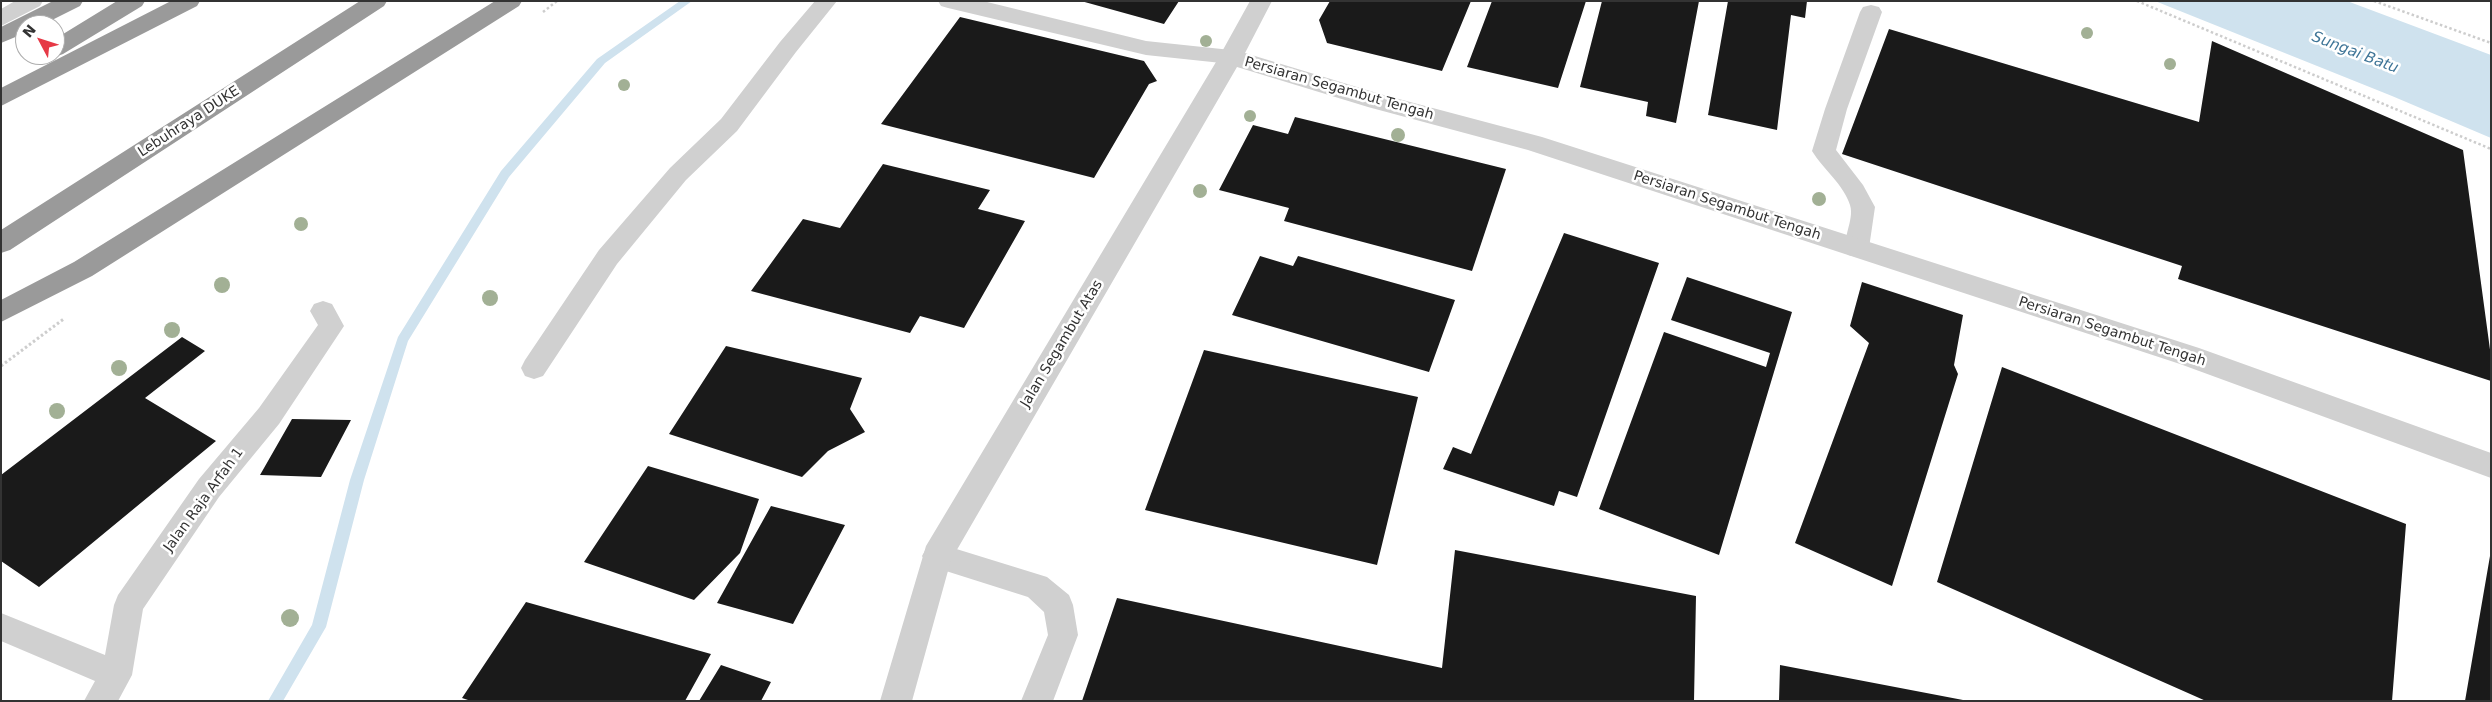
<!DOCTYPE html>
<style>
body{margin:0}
#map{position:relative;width:2492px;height:702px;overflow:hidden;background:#fff;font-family:"DejaVu Sans",sans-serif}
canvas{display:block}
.frame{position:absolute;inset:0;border:2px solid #333;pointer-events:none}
.north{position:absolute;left:15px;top:15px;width:50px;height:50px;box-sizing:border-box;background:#fff;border:1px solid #adadad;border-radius:50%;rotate:310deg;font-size:14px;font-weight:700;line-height:20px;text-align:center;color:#333}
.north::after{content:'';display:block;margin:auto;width:18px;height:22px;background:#e63946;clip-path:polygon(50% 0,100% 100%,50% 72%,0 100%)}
</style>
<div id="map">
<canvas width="2492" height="702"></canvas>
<div class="frame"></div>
<div class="north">N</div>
</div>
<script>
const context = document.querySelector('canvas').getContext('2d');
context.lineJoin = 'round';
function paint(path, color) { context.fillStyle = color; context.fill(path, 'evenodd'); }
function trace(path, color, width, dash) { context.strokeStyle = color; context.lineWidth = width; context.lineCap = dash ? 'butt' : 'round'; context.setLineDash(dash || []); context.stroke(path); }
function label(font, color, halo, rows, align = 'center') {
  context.font = font + ' "DejaVu Sans",sans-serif'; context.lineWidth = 5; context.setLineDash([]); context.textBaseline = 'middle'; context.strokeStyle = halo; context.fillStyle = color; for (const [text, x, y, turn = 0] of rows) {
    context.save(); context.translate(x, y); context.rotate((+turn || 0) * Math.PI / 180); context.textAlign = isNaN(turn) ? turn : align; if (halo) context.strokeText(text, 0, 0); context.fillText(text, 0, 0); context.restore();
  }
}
const water = new Path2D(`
 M2155,1H2347L2491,55V138L2392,96Z`);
const stream = new Path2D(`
 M680,1H692L605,63L509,177L408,341L364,480L326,627L283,701H268L312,625L350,480L398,337L501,171L597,59Z`);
const building = new Path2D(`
 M1081,1H1179L1164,24Z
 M1330,1H1471L1442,71L1327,43L1319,20Z
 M1492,1H1586L1558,88L1467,67Z
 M1602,1H1699L1676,123L1646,116L1648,102L1580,87Z
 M1728,1H1807L1805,18L1791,15L1777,130L1708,115Z
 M960,17L1144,61L1157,81L1149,84L1094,178L881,124Z
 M1889,29L2199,122L2212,41L2463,150L2491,357V381L2178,279L2182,266L1842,154Z
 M1295,117L1506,169L1472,271L1284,221L1289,208L1219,190L1253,125L1288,134Z
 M883,164L990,190L978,209L1025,221L964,328L920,316L910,333L751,291L803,219L840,228Z
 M1564,233L1659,263L1577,497L1559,491L1554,506L1443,469L1453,447L1471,454Z
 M1260,256L1293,266L1298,256L1455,300L1429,372L1232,315Z
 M1687,277L1792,312L1719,555L1599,509L1664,332L1766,367L1770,353L1671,320Z
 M1862,282L1963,315L1954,365L1958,374L1892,586L1795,543L1869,343L1850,326Z
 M182,337L205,351L145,398L216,441L39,587L1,561V475Z
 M726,346L862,378L850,409L865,432L828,451L802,477L669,434Z
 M1204,350L1418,397L1377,565L1145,510Z
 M2002,367L2406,524L2392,701H2206L1937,582Z
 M292,419L351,420L321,477L260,475Z
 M648,466L759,499L740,553L694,600L584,562Z
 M771,506L845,525L793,624L717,603Z
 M1455,550L1696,596L1694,701H1082L1117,598L1442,668Z
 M2490,556L2491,701H2465Z
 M526,602L711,654L685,701H471L462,698Z
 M721,665L771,682L761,701H699Z
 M1780,665L1963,700V701H1779Z`);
const pathFar1 = new Path2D(`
 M2137,1L2491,149
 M2374,1L2491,43
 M543,12L557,1`);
const path = new Path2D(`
 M1,366L65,318`);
const service = new Path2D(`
 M815,1H837L796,52L737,131L686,180L617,264L543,376L534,379L525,376L521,368L525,360L599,250L670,168L721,119L780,42Z
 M938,1H983L1146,41L1231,50L1239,52L1242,57L1239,62L1231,64L1146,55L948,8L941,6Z
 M1871,5L1879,7L1882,12L1847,109L1836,150L1863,185L1875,207L1869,248L1866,255L1857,257L1848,255C1840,239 1855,221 1850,205C1844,185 1823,169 1812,151L1825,109L1860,12L1863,7Z
 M323,301L332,304L344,326L279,424L219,497L143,609L132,675L118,701H84L95,681L1,641V613L105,655L114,605L118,595L199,479L259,408L318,325L310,311L314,304Z
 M937,543L1047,577L1069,595L1073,605L1078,635L1053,701H1021L1048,635L1044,612L1028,597L927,565L922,556L927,547Z`);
const minor = new Path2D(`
 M15,1H43L40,6L1,26V9Z
 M1250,1H1272L1245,53L1380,94L1542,137L1866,241L2199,348L2491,453V478L2180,364L1848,255L1528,150L1368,107L1237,67L951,560L912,701H880L926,546L1219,57Z`);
const motorway = new Path2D(`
 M53,1H83L80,6L42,25H25V33L1,43V27Z
 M117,1H145L142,6L63,54L55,57L49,55H55V39Z
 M171,1H200L197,6L1,106V88Z
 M360,1H387L384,6L10,250L1,253V230Z
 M495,1H522L519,6L92,276L1,322V300L74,262Z`);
const trees = [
 [2087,33,6],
 [1206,41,6],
 [2170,64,6],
 [624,85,6],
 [1250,116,6],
 [1398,135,7],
 [1200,191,7],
 [1819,199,7],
 [301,224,7],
 [222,285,8],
 [490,298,8],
 [172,330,8],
 [119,368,8],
 [57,411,8],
 [290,618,9]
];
const streetNames = [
 ["Persiaran Segambut Tengah",1339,89,16],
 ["Lebuhraya DUKE",189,122,-33],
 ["Persiaran Segambut Tengah",1727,206,18],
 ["Persiaran Segambut Tengah",2112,332,18],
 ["Jalan Segambut Atas",1062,344,-59],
 ["Jalan Raja Arfah 1",204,500,-54]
];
const waterNames = [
 ["Sungai Batu",2355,53,21]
];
paint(water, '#cfe2ee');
paint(stream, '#cfe2ee');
paint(building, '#1a1a1a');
trace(pathFar1, '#cdcdcd', 2.5, [2.5, 2.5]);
trace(path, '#cdcdcd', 3, [2.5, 2.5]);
paint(service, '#d0d0d0');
paint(minor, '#d0d0d0');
paint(motorway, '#9a9a9a');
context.fillStyle = '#a2b095';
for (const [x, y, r] of trees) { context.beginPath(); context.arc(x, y, r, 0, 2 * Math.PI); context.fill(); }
label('14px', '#333', '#fff', streetNames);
label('italic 15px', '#3f7597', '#fff', waterNames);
</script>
